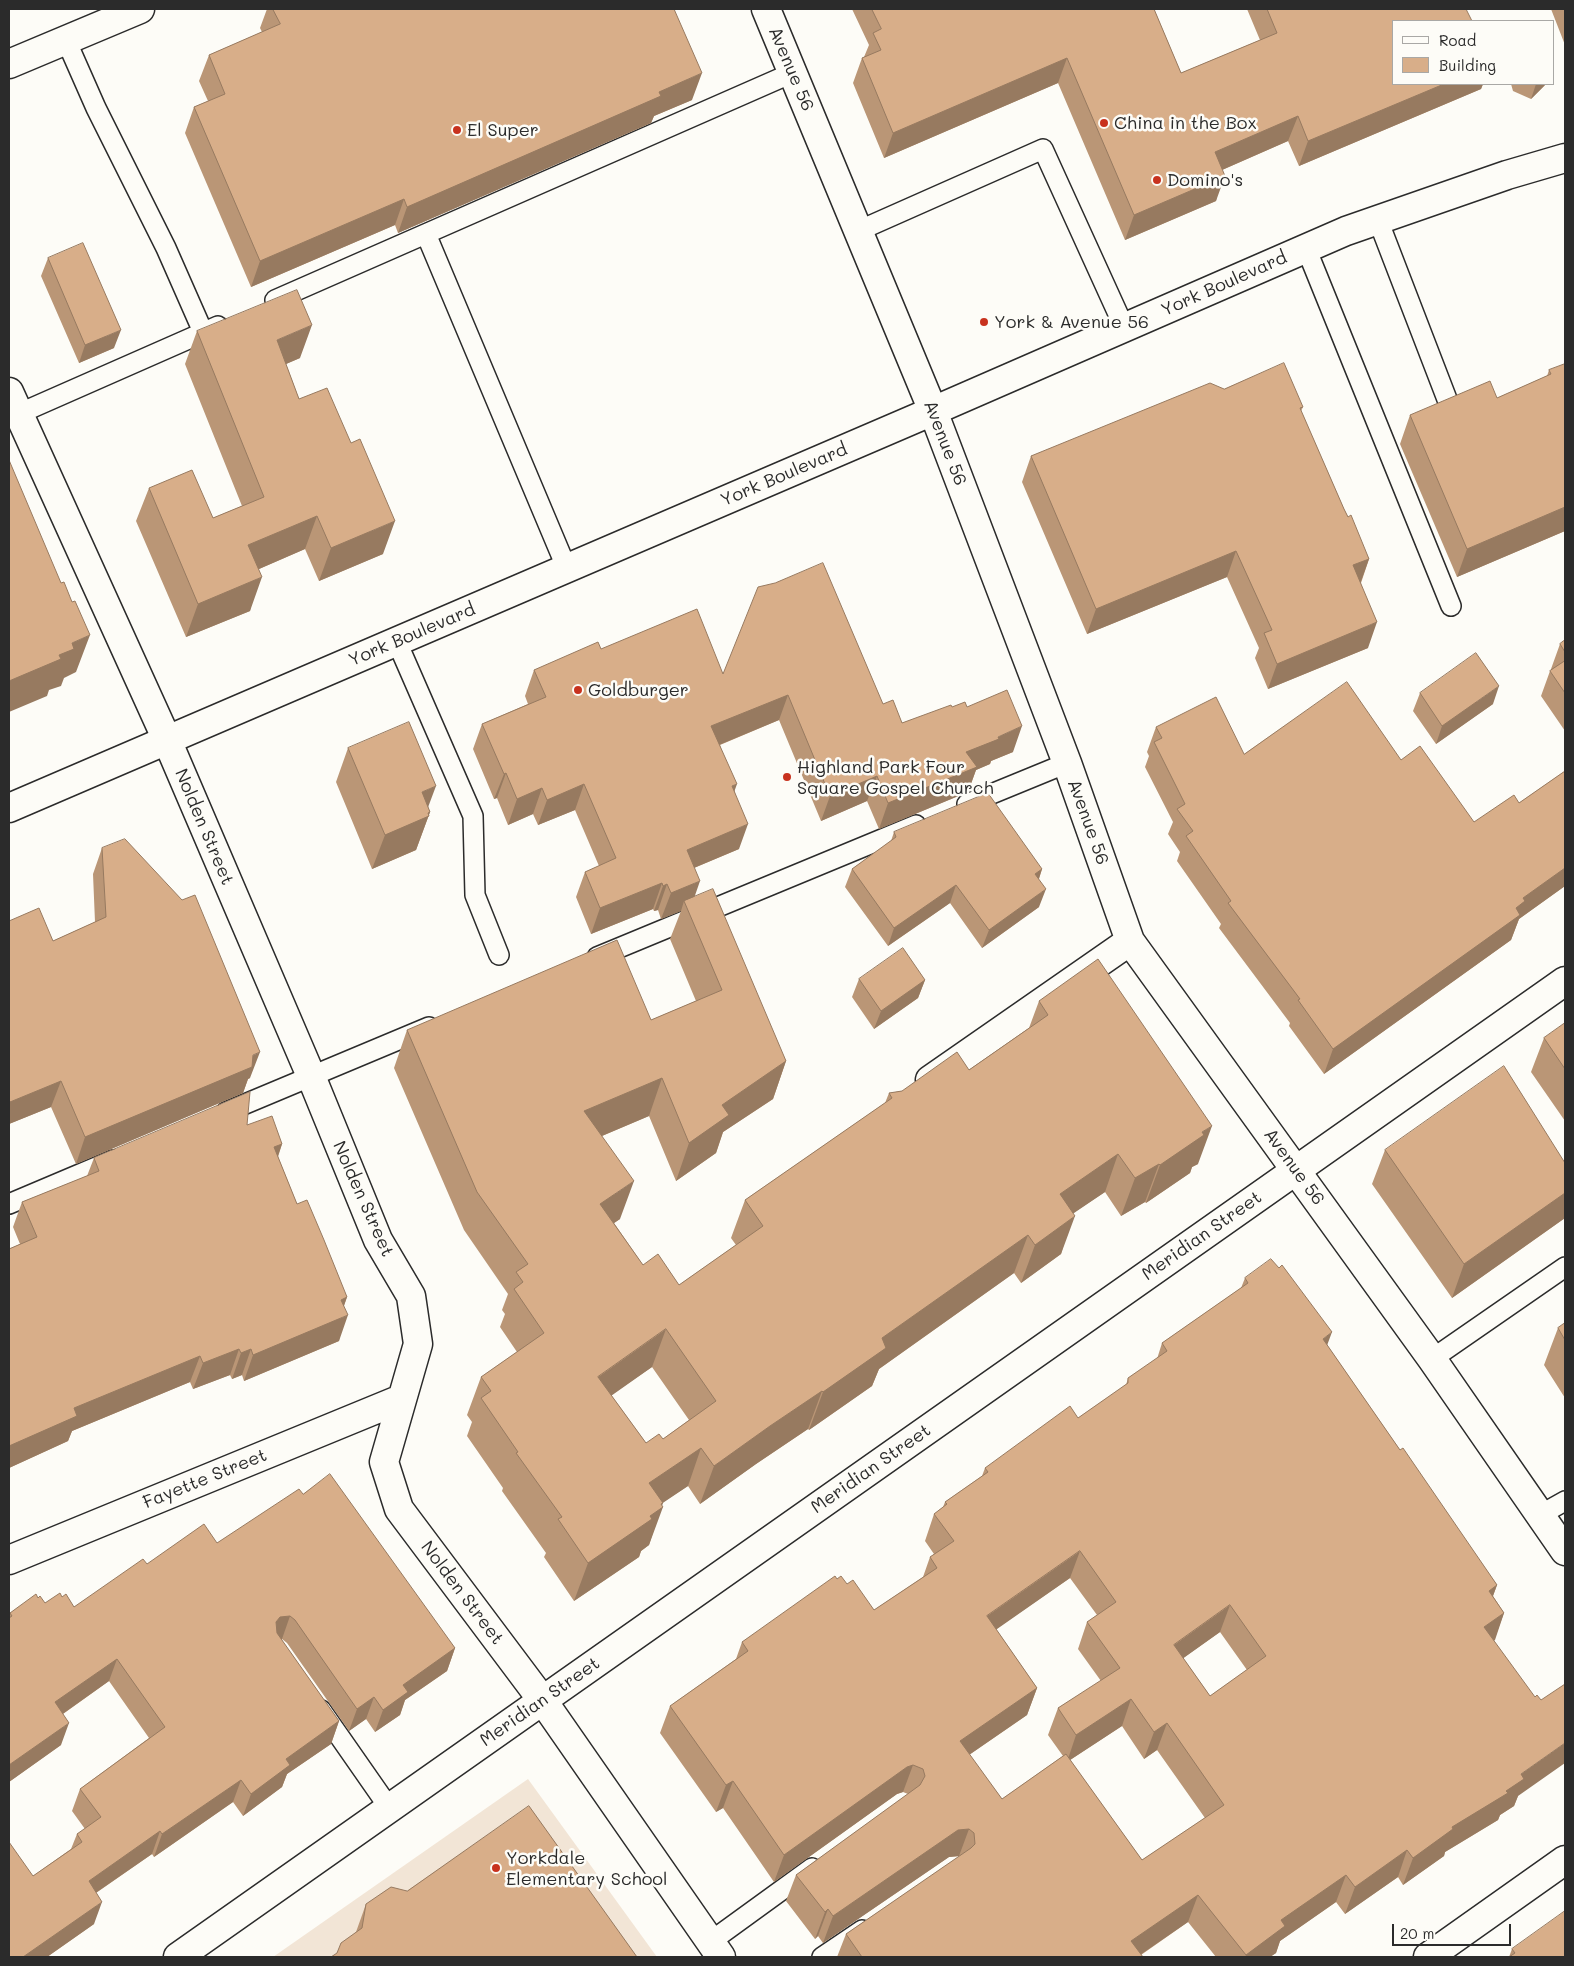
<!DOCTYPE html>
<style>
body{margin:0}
#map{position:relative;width:1574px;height:1966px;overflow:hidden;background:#fdfcf7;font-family:Mali,sans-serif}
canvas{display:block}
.frame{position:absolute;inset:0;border:10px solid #2b2b2b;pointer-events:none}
.legend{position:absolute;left:1392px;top:20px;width:162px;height:65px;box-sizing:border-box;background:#fdfcf7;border:1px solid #a9a8a5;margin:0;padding:6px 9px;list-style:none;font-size:15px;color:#2b2b2b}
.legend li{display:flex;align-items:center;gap:10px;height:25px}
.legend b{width:25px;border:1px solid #a9a8a5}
.scale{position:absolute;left:1392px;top:1924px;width:119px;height:22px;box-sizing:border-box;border:2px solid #2b2b2b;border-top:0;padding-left:6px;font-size:15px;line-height:18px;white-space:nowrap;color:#2b2b2b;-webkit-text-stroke:4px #fdfcf7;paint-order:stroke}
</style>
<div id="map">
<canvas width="1574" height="1966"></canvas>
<div class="frame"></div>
<ul class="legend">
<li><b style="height:6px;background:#fdfcf7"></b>Road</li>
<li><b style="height:14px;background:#d8ae89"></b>Building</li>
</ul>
<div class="scale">20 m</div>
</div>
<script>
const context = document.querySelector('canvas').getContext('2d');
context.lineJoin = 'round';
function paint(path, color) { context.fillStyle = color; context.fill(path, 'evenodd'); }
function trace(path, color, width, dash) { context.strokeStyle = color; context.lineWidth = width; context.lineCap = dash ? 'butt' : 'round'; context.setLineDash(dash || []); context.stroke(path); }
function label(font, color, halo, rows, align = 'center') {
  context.font = font + ' Mali,sans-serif'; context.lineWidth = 5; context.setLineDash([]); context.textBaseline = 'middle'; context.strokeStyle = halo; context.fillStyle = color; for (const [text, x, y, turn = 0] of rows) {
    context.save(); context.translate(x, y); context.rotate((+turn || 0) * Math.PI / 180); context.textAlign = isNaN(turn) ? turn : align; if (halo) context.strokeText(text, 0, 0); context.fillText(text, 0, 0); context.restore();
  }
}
const built = new Path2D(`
 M528,1779L657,1957H273Z`);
const lane = new Path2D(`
 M66,40L96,108L166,248L203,332
 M1378,220L1450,407
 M858,231L1043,149L1124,327
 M426,234L567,569
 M1306,248L1451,606
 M275,300L792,73
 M9,418L218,326
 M397,642L473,816L475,895L499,955
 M967,804L1067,763
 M597,957L916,825
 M226,1112L429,1027
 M9,1204L113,1160
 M1432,1359L1565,1267
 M1540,1515L1565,1501
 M321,1710L390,1809
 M710,1942L812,1868
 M822,1957L862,1930`);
const street = new Path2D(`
 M766,9L933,411L1067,763L1130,941L1432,1359L1565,1551
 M9,64L140,9
 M9,392L167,740L311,1076L378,1240L411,1296L418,1344L384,1462L399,1509L543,1701L721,1957
 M930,1080L1130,941
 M9,1560L401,1399
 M1428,1957L1565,1860`);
const secondary = new Path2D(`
 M9,808L933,411L1346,231L1507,175L1565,158
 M178,1957L1565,981`);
const wall = new Path2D(`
 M267,9H674L692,100L654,116L651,123L398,233L395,225L251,287L185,133L194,107L208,101L199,81L209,55L262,32L260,28Z
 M852,9H1154L1181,73L1260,40L1247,9H1467L1393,84H1483L1481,89L1299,166L1288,141L1222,170L1216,201L1125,240L1058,83L884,158L853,83L862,58L864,57L869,45Z
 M1551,9H1565V45Z
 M1511,84H1545V85L1531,99L1513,91Z
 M48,258L114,348L79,363L41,276Z
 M197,331L300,358L286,364L299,399L383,554L319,581L305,549L259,569L250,611L186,637L136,521L149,488L213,518L242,506L185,364Z
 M1565,364V531L1457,577L1400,444L1410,415L1497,398L1547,376L1549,370Z
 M1224,389L1303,407L1301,411L1344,509L1369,559L1361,583L1368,648L1268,689L1255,658L1259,648L1227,577L1087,634L1022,482L1031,456Z
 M1565,640V731L1541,696L1550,671L1551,670V669L1560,644Z
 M601,649L723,674L883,704L902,723L952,707H967L1013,752L991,761L990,764L976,770L968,792L879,829L867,801L821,821L779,720L720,745L735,792L739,849L694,868V897L786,1061L773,1099L723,1132L716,1153L676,1181L649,1116L602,1136L620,1219L614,1223L643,1265L679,1285L736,1245L731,1238L745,1200L885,1103L889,1093L902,1091L969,1070L1029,1028L1039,1001L1198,1164L1192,1167L1190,1173L1146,1203L1145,1202L1121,1216L1105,1192L1073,1213L1061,1254L1021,1283L1014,1273L879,1369L872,1386L809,1430L808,1429L756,1464L700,1504L688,1486L663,1502L649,1545L641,1551L639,1557L574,1601L544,1557L546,1553L502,1491L503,1488L467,1436L472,1422L467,1415L481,1377L517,1352L500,1327L505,1314L502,1310L508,1294L464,1230L394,1068L407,1030L651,1020L696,1001L670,939L681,911L661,919L658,910L654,911L653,909L591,934L576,897L585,872L599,866L575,810L538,825L533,814L508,825L497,798L494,799L473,749L482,724L528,704L525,696L534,670ZM652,1367L689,1420L663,1439L646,1443L611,1395Z
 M1420,693L1493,704L1436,744L1413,711Z
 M1156,727L1244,754L1401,760L1474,822L1519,803L1565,771V886L1519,919L1511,940L1324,1074L1289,1026L1290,1023L1219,928L1221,924L1177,861L1180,852L1168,834L1173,822L1145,767L1149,756L1147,752Z
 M348,748L428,807L430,812L416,850L372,869L336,782Z
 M894,832L1042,869L1039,879V907L982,948L950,903L888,946L845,887L852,869L891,841Z
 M102,848L250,1078L248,1079L243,1093L76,1164L51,1107L9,1124V921L53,941L95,922L93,874Z
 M859,979L925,980L918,998L874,1029L852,997Z
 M1565,1023V1121L1531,1072L1544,1038Z
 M247,1125L282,1144L278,1157L297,1204L347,1297L344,1306L339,1341L244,1381L242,1375L232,1379L230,1375L193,1389L190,1382L72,1431L68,1441L9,1468V1249L20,1244L13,1227L22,1202L87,1176L94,1158Z
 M1385,1150L1565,1163V1218L1452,1298L1372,1184Z
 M1245,1278L1327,1345L1400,1450L1497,1585L1493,1596L1504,1613L1494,1640L1518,1796L1514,1806L1500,1815L1498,1820L1445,1852L1444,1856L1403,1885L1398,1877L1345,1914L1336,1902L1280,1941L1276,1953L1270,1957H1216L1188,1922L1141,1955L1143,1957H837L846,1934L960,1856L949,1857L823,1943L818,1936L815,1939L786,1901L796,1875L908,1794L903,1792L897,1794L774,1882L723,1808L716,1812L660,1733L670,1706L736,1659L742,1642L837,1579L847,1584L874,1610L923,1577L930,1557L934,1554L925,1541L934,1514L943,1507L945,1502L982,1476L985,1468L1078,1418L1126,1385L1128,1378L1157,1359L1162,1343L1241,1288ZM1070,1578L1097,1615L1087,1622L1078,1649L1101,1681L1058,1708L1048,1735L1063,1756L1002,1799L969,1755L1027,1715L1037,1688L996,1629ZM1220,1632L1247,1670L1210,1696L1183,1658ZM1122,1726L1144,1759L1157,1750L1205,1818L1142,1860L1070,1760Z
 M1565,1323V1398L1544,1365L1558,1328Z
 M303,1494L455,1648L447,1671L405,1700L400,1715L375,1732L366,1719L349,1731L287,1643L282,1639H281L339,1721L331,1744L287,1774L282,1787L243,1816L233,1802L154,1857L152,1854L96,1893L94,1924L47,1957H9L33,1876L71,1849L77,1834L85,1829L72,1811L80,1789L149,1738L109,1681L63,1714L61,1745L9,1782V1615L10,1613L38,1598L45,1603L62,1597L74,1607L147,1564L217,1543Z
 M366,1904L637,1957L337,1953L356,1932Z
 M1512,1949L1565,1957H1509Z`);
const shadedWall = new Path2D(`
 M1067,58L1058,83L884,158L893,133Z
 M702,73L692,100L654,116L651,123L398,233L407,207L659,92Z
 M1444,84H1483L1481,89L1299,166L1308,141Z
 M1536,84H1545V85L1531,99Z
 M1298,116L1288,141L1206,177L1215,152Z
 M1225,176L1216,201L1125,240L1134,215Z
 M404,199L395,225L251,287L260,261Z
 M312,325L300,358L265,373L277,340Z
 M121,330L114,348L79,363L85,345Z
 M1565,507V531L1457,577L1467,549Z
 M317,516L305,549L236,579L248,545Z
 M395,521L383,554L319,581L331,548Z
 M1236,551L1227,577L1087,634L1096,609Z
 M1369,559L1360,584L1353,565Z
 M262,577L250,611L186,637L198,604Z
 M1377,622L1368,648L1268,689L1277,664Z
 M90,635L76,672L64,678L61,686L49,690L47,696L9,712V681L59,655L72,643Z
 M1499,686L1493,704L1436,744L1442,726Z
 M788,695L779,720L702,752L711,726Z
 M1022,726L1013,752L991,761L990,764L976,770L968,792L879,829L888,803L966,752L998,737Z
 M506,773L497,798L494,799L504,774Z
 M877,776L867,801L821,821L830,796Z
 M584,784L575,810L538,825L547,800Z
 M737,784L728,809L732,786Z
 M436,786L424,818L428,813L430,812L416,850L372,869L385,835L422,792Z
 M542,788L533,814L508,825L517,799Z
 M748,824L739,849L677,875L687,850Z
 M1565,868V886L1519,919L1511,940L1324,1074L1333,1049L1516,908L1523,898Z
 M1042,869L1036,887L1035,874Z
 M700,881L691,907L684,901L681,911L661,919L671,893Z
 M662,883L653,909L591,934L600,908Z
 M667,884L658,910L654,911L663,886Z
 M956,885L950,903L888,946L894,928Z
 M1046,889L1039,907L982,948L989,930Z
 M925,980L918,998L874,1029L881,1011Z
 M260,1052L250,1078L248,1079L243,1093L76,1164L85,1137Z
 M786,1061L773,1099L723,1132L716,1153L676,1181L689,1143L722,1105Z
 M662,1078L649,1116L571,1149L584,1111Z
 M61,1081L51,1107L9,1124V1104L10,1102Z
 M1212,1126L1198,1164L1192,1167L1190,1173L1146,1203L1160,1165L1202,1132Z
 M282,1144L273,1170L274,1147Z
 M1118,1154L1105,1192L1046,1232L1060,1194Z
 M1159,1164L1145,1202L1121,1216L1135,1178Z
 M634,1181L620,1219L586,1242L600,1204Z
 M1565,1193V1218L1452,1298L1464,1264Z
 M1075,1216L1061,1254L1021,1283L1035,1245Z
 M1028,1235L1014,1273L879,1369L872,1386L809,1430L823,1392L882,1338Z
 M347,1297L339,1319L348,1315L339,1341L244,1381L253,1355L341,1300Z
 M666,1329L652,1367L584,1415L598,1377Z
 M1332,1332L1322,1359L1323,1339Z
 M239,1349L230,1375L193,1389L203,1363Z
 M251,1349L242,1375L232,1379L241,1353Z
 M200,1356L190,1382L72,1431L68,1441L9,1468V1446L74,1408Z
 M822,1391L808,1429L756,1464L700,1504L714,1466L770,1426Z
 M701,1448L688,1486L636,1521L649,1483Z
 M663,1503L661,1508L663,1507L649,1545L641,1551L639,1557L574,1601L588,1563L650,1516Z
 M1080,1551L1070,1578L977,1643L987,1616Z
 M1497,1585L1487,1612L1489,1591Z
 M1230,1605L1220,1632L1164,1672L1174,1645Z
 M1504,1613L1495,1640L1474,1654L1484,1627Z
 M290,1616L282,1639L272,1640L276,1622L280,1617Z
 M455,1648L447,1671L405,1700L400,1715L375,1732L383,1710L403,1685Z
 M117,1659L109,1681L47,1725L55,1702Z
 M1037,1688L1027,1715L950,1768L960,1741Z
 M374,1697L366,1719L349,1731L357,1709Z
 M1131,1699L1122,1726L1067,1762L1076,1735Z
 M339,1721L331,1744L287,1774L282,1787L243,1816L251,1794L286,1759Z
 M69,1723L61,1745L9,1782V1765Z
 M1167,1723L1157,1750L1144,1759L1154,1732Z
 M1565,1743V1763L1518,1796L1514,1806L1500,1815L1498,1820L1445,1852L1444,1856L1403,1885L1413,1858L1452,1827L1506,1791L1521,1774Z
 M913,1765L903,1792L897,1794L774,1882L784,1855L907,1767Z
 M241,1780L233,1802L154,1857L162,1834Z
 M733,1781L723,1808L716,1812L726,1785Z
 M969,1829L959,1856L949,1857L823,1943L833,1916L958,1830Z
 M160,1831L152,1854L81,1903L89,1881Z
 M1407,1850L1398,1877L1345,1914L1355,1887Z
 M1346,1875L1336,1902L1280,1941L1276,1953L1270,1957H1245L1246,1955L1281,1920Z
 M1198,1895L1188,1922L1137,1957L1131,1941Z
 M102,1902L94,1924L47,1957H23Z
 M828,1909L818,1936L815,1939L825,1912Z`);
const building = new Path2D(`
 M273,9H674L702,73L659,92L661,96L407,207L404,199L260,261L194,107L225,94L209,55L280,24Z
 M872,9H1154L1181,73L1277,33L1267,9H1466L1472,21H1393V84H1444L1308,141L1298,116L1215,152L1225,176L1134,215L1067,58L893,133L862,58L881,50L873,33L881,29Z
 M83,243L121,330L85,345L48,258Z
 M297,290L312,325L277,340L299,399L327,388L351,443L360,439L395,521L331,548L317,516L248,545L262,577L198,604L149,488L192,470L213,518L264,497L197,331Z
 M1284,363L1303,407L1300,408L1344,509L1348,517L1351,515L1369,559L1353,565L1377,622L1277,664L1264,633L1272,630L1236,551L1096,609L1031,456L1210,383L1224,389Z
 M1565,364V507L1467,549L1410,415L1490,381L1497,398L1551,374L1549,370Z
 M9,460L61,583L64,582L72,602L75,601L90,635L72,643L74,649L59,655L61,659L9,681Z
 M823,563L883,704L893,700L902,723L951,705L952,707L965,702L967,707L1007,690L1022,726L998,737L999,739L966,752L977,767L888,803L877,776L830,796L788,695L711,726L737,784L732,786L748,824L687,850L700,881L671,893L667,884L663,886L662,883L600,908L585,872L616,858L584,784L547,800L542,788L517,799L506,773L504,774L482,724L546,697L534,670L598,642L601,649L697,609L723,674L758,587L775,583Z
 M1565,640V652L1560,644Z
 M1476,653L1499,686L1442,726L1420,693Z
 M1565,661V693L1550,671Z
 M1347,682L1401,760L1420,746L1474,822L1514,795L1519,803L1565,771V868L1523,898L1525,901L1516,908L1520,915L1333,1049L1298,1000L1300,999L1228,903L1231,901L1186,836L1193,831L1177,809L1185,804L1154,742L1162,738L1156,727L1216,697L1244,754Z
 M409,722L436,786L422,792L430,812L428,813L429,816L385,835L348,748Z
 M988,793L1042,869L1035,874L1046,889L989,930L956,885L894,928L852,869L896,837L894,832Z
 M125,839L182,900L195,895L260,1052L253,1055L252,1067L85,1137L61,1081L10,1102L9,1099V921L39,908L53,941L106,917L102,848Z
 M713,889L786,1061L722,1105L729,1115L689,1143L662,1078L584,1111L634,1181L600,1204L643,1265L658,1254L679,1285L763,1226L745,1200L892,1098L889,1093L902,1091L957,1052L969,1070L1048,1015L1039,1001L1098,959L1212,1126L1202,1132L1204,1135L1160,1165L1159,1164L1135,1178L1118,1154L1060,1194L1075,1216L1035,1245L1028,1235L882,1338L886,1348L823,1392L822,1391L770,1426L714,1466L701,1448L649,1483L663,1503L661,1504L663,1507L650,1516L652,1519L588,1563L558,1519L562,1517L516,1453L518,1452L481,1398L491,1391L481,1377L544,1333L514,1289L523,1282L516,1272L528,1264L477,1192L407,1030L617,940L651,1020L722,990L684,901ZM666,1329L716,1401L663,1439L659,1434L646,1443L598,1377Z
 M903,948L925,980L881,1011L859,979Z
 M1565,1023V1069L1544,1038Z
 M1504,1066L1565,1163V1193L1464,1264L1385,1150Z
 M250,1092L247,1125L272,1116L282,1144L274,1147L297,1204L307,1200L324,1240L347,1297L341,1300L348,1315L253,1355L251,1349L241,1353L239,1349L203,1363L200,1356L74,1408L77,1416L9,1446V1249L37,1237L22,1202L99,1171L94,1158Z
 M1271,1259L1279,1268L1282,1265L1332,1332L1323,1339L1400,1450L1403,1448L1497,1585L1489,1591L1504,1613L1484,1627L1535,1697L1537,1695L1541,1700L1565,1684V1743L1521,1774L1524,1779L1506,1791L1508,1793L1452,1827L1453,1829L1413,1858L1407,1850L1355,1887L1346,1875L1281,1920L1285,1926L1246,1955L1198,1895L1131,1941L1143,1957H862L846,1934L971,1848L975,1844L974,1833L969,1829L958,1830L833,1916L828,1909L825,1912L796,1875L920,1785L925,1776L923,1769L913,1765L907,1767L784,1855L733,1781L726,1785L670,1706L748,1651L742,1642L835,1576L837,1579L841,1576L847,1584L853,1580L874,1610L937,1568L930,1557L954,1541L934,1514L947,1504L945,1502L988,1472L985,1468L1070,1406L1078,1418L1128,1383V1378L1167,1351L1162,1343L1248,1283L1245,1278ZM1080,1551L1116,1602L1087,1622L1120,1668L1058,1708L1076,1735L1131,1699L1154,1732L1167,1723L1224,1805L1142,1860L1066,1754L1002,1799L960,1741L1037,1688L987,1616ZM1230,1605L1266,1656L1210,1696L1174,1645Z
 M1565,1323V1340L1558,1328Z
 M330,1474L455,1648L403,1685L408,1692L383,1710L374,1697L357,1709L295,1620L290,1616L280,1617L276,1622L277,1633L339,1721L286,1759L290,1765L251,1794L241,1780L162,1834L160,1831L89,1881L102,1902L23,1957H9V1842L33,1876L82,1842L77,1834L101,1817L80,1789L165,1727L117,1659L55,1702L69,1723L9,1765V1618L12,1616L10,1613L36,1594L38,1598L40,1596L45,1603L60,1593L62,1597L66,1594L74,1607L143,1559L147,1564L204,1524L217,1543L299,1489L303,1494Z
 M529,1806L637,1957H331L337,1953L341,1943L362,1928L366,1904L391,1887L407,1891Z
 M1565,1911V1957H1509L1515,1953L1512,1949Z`);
const markers = [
 [1104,123,5,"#c8321e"],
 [457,130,5,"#c8321e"],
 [1157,180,5,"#c8321e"],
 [984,322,5,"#c8321e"],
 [578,690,5,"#c8321e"],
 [787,777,5,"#c8321e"],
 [496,1868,5,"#c8321e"]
];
const streetNames = [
 ["Avenue 56",791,69,67],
 ["York Boulevard",1224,284,-24],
 ["Avenue 56",945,443,69],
 ["York Boulevard",784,475,-23],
 ["York Boulevard",412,635,-23],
 ["Avenue 56",1088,822,70],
 ["Nolden Street",204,827,67],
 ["Avenue 56",1294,1167,54],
 ["Nolden Street",363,1199,66],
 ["Meridian Street",1202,1236,-35],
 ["Meridian Street",871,1469,-35],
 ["Fayette Street",205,1479,-22],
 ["Nolden Street",462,1593,53],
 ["Meridian Street",540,1702,-35]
];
const poiNames = [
 ["China in the Box",1114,123],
 ["El Super",467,130],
 ["Domino's",1167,180],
 ["York & Avenue 56",994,322],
 ["Goldburger",588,690],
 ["Highland Park Four",797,767],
 ["Square Gospel Church",797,788],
 ["Yorkdale",506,1858],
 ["Elementary School",506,1879]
];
paint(built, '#f2e5d6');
trace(lane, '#2b2b2b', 22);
trace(street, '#2b2b2b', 31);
trace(secondary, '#2b2b2b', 31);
trace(lane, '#fdfcf7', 19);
trace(street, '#fdfcf7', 28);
trace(secondary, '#fdfcf7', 28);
paint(wall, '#ba9676');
paint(shadedWall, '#977a60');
paint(building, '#d8ae89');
trace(building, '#977a60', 1);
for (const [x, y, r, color] of markers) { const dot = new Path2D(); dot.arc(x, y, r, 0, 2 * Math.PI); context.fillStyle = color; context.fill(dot); trace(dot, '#fdfcf7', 2); }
label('18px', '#2b2b2b', '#fdfcf7', streetNames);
label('18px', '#2b2b2b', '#fdfcf7', poiNames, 'left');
</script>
